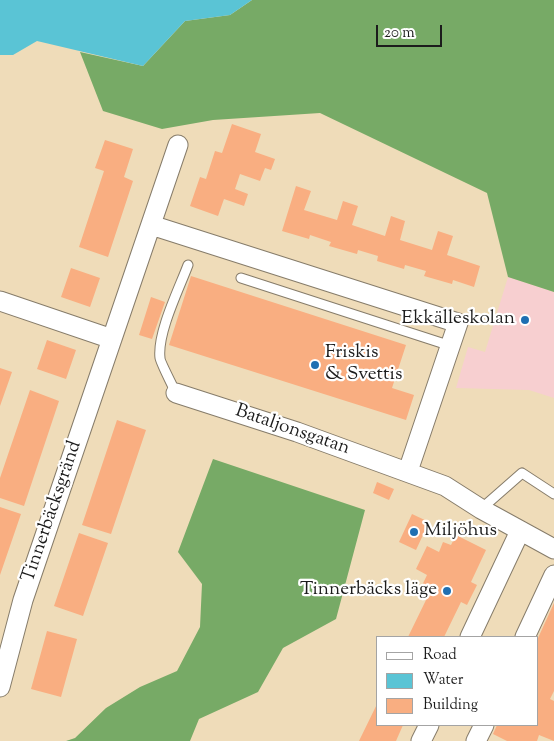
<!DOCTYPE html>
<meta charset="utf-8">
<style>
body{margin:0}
#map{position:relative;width:554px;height:741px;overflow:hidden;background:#efdcb9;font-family:"Sorts Mill Goudy",serif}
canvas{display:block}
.legend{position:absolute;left:376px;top:636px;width:162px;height:90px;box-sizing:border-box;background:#fff;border:1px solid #a4a4a4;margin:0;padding:6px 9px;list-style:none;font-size:15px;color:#1c1c1c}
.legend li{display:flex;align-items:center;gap:10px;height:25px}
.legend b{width:25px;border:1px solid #a4a4a4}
.scale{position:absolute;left:376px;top:25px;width:66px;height:22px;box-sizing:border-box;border:2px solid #1c1c1c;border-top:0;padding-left:6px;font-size:15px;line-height:18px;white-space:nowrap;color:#1c1c1c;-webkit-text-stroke:4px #fff;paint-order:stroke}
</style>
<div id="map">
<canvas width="554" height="741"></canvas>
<ul class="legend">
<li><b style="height:6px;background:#fff"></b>Road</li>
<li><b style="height:14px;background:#5ac4d5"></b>Water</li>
<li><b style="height:14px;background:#f9ae81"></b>Building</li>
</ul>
<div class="scale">20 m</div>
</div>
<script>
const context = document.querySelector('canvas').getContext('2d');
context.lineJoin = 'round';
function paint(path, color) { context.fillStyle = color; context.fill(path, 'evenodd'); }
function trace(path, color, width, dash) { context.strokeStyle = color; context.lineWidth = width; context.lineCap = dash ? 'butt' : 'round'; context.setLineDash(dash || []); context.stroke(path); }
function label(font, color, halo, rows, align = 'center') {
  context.font = font + ' "Sorts Mill Goudy",serif'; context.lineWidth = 4.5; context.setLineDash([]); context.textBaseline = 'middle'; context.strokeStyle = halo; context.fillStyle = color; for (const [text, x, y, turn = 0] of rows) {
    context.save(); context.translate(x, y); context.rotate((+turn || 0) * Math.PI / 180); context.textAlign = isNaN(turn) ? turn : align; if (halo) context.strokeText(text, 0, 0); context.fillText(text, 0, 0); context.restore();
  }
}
const built = new Path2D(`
 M508,277L554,292V398L529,390L456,388L468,347L485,352Z`);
const forest = new Path2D(`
 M252,0H554V292L508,277L487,193L320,113L213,120L162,129L103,111L80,52L143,66L185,21L230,15Z
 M213,459L365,510L336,619L283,648L258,692L199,719L190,741H66L75,738L106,708L140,687L177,671L200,627L202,584L178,552Z`);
const water = new Path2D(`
 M0,0H252L230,15L185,21L143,66L37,41L13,55H0Z`);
const building = new Path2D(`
 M232,124L261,134L255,152L275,159L271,170L265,168L260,181L240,174L235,189L248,194L244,206L224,199L218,216L190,206L200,177L206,179L215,151L222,153Z
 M105,140L133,149L124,177L133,181L108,257L79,247L104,171L95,168Z
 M296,186L311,191L304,210L317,214L337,220L343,201L358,206L352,225L385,236L391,216L405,221L400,240L432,250L438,231L453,236L447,255L480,266L474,287L453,280L452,284L424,276L426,271L405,265L404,269L377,261L378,256L358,250L357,254L329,246L331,242L310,235L309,239L282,231Z
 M71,268L100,278L90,307L61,297Z
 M191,276L406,345L392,388L414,395L406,420L169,345Z
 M151,297L165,302L152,339L139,335Z
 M47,340L76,350L66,379L37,369Z
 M0,368L12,372L0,406Z
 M30,390L59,401L24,506L0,498V478Z
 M117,420L146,430L111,534L82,525Z
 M377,482L394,489L389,500L373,493Z
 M0,507L21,514L0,575Z
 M412,514L429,522L416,550L399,542Z
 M79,533L108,543L83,616L54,606Z
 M456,535L486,550L471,582L477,585L467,605L461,602L444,637H408L426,600L417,596L427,575L416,569L427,546L439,552L443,542L451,545Z
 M554,603V691L550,699L554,701V741L539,735L537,741H507L493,734L497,725H538V638Z
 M47,631L77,639L61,697L31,689Z
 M378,702V725H403L396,741H359Z`);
const lane = new Path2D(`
 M241,278L451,346
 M176,393C174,389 160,361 160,358C157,333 179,289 188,265
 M481,509L522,473L554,494`);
const street = new Path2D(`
 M151,225L458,323L408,471
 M0,301L112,339
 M176,393L297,432L445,486L481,509L554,549
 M470,637L520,531
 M525,637L554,575
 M0,687L23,600L178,145
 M421,741L429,725
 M476,741L484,725`);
const markers = [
 [525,320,5,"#1f6fb2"],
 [315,365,5,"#1f6fb2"],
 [414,532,5,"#1f6fb2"],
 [447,591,5,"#1f6fb2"]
];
const poiNames = [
 ["Ekkälleskolan",515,320],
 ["Friskis",325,354,"left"],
 ["& Svettis",325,376,"left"],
 ["Miljöhus",424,532,"left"],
 ["Tinnerbäcks läge",437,591]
];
const streetNames = [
 ["Bataljonsgatan",292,431,19],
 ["Tinnerbäcksgränd",53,512,-71]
];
paint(built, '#f7cfd0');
paint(forest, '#7a6');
paint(water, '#5ac4d5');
paint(building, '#f9ae81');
trace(lane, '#867c6a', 11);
trace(street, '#867c6a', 21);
trace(lane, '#fff', 9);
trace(street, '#fff', 19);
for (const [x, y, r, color] of markers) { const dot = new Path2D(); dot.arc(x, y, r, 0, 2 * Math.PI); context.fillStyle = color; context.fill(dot); trace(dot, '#fff', 2); }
label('19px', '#1c1c1c', '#fff', poiNames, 'right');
label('19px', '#1c1c1c', '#fff', streetNames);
</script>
